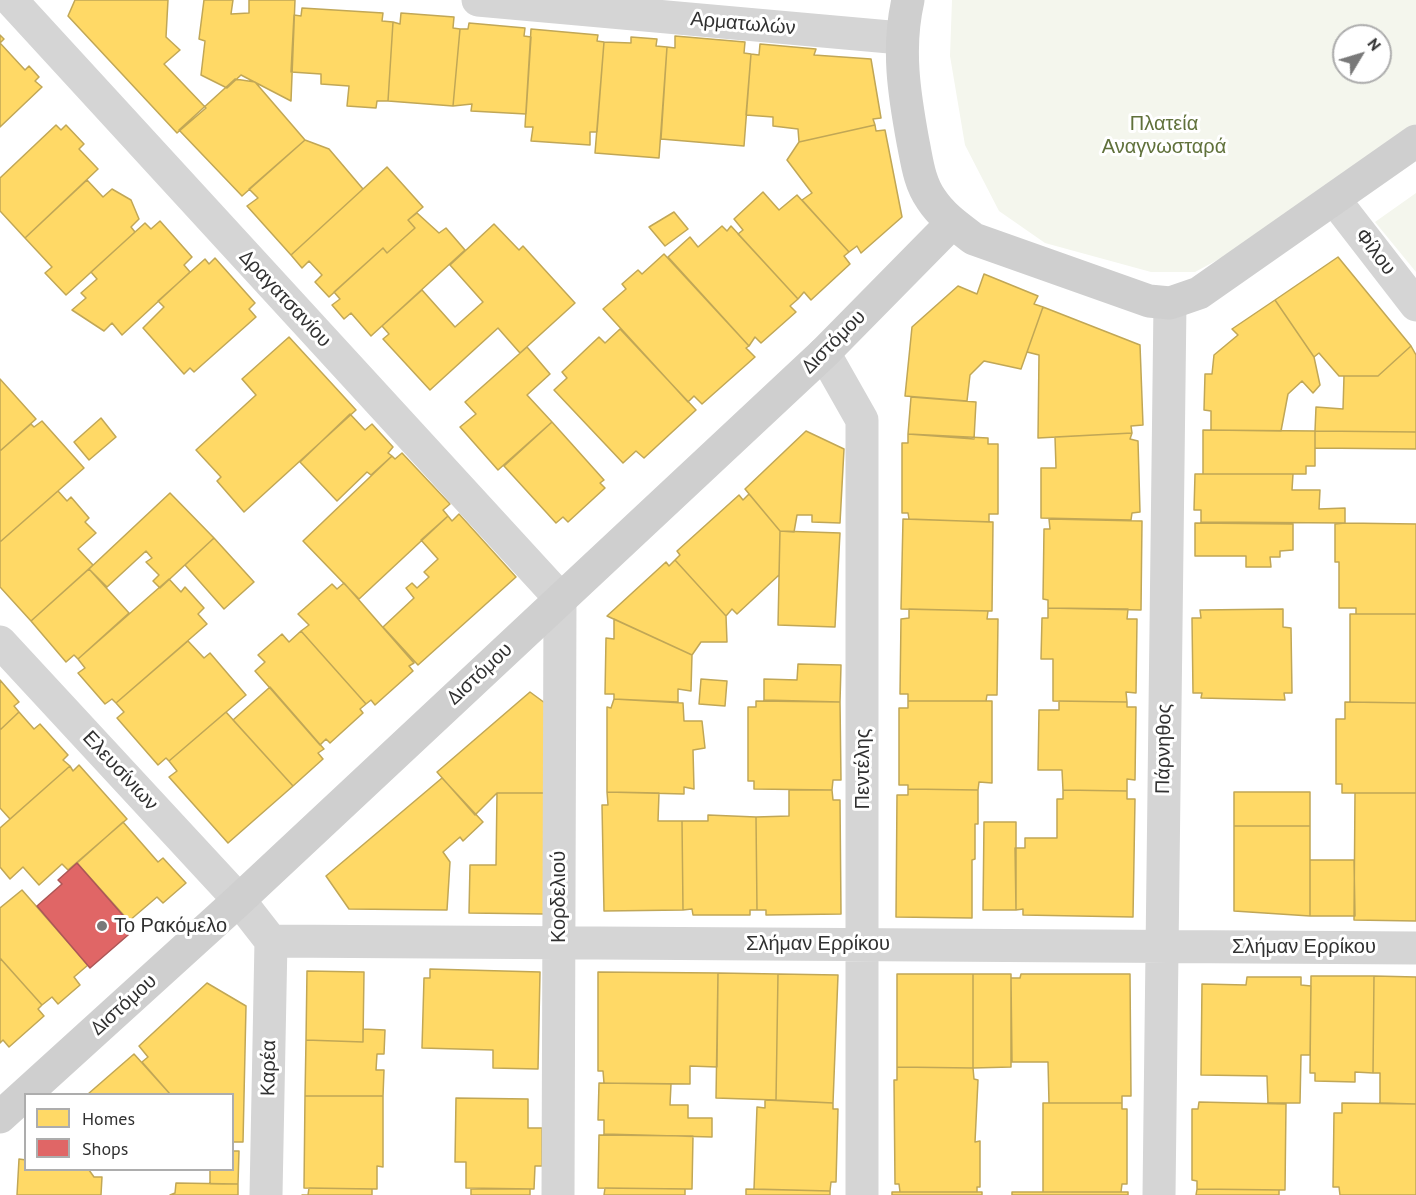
<!DOCTYPE html>
<meta charset="utf-8">
<style>
body{margin:0}
#map{position:relative;width:1416px;height:1195px;overflow:hidden;background:#fff;font-family:"PT Sans",sans-serif}
canvas{display:block}
.legend{position:absolute;left:24px;top:1093px;width:210px;height:78px;box-sizing:border-box;background:#fff;border:2px solid #adadad;margin:0;padding:8px 10px;list-style:none;font-size:18px;color:#313131}
.legend li{display:flex;align-items:center;gap:12px;height:30px}
.legend b{width:30px;border:2px solid #adadad}
.north{position:absolute;left:1332px;top:24px;width:60px;height:60px;box-sizing:border-box;background:#fff;border:2px solid #adadad;border-radius:50%;rotate:52deg;font-size:16px;font-weight:700;line-height:24px;text-align:center;color:#313131}
.north::after{content:'';display:block;margin:auto;width:21px;height:27px;background:#797979;clip-path:polygon(50% 0,100% 100%,50% 72%,0 100%)}
</style>
<div id="map">
<canvas width="1416" height="1195"></canvas>
<ul class="legend">
<li><b style="height:16px;background:#ffd966"></b>Homes</li>
<li><b style="height:16px;background:#e06666"></b>Shops</li>
</ul>
<div class="north">N</div>
</div>
<script>
const context = document.querySelector('canvas').getContext('2d');
context.lineJoin = 'round';
function paint(path, color) { context.fillStyle = color; context.fill(path, 'evenodd'); }
function trace(path, color, width, dash) { context.strokeStyle = color; context.lineWidth = width; context.lineCap = dash ? 'butt' : 'round'; context.setLineDash(dash || []); context.stroke(path); }
function label(font, color, halo, rows, align = 'center') {
  context.font = font + ' "PT Sans",sans-serif'; context.lineWidth = 6; context.setLineDash([]); context.textBaseline = 'middle'; context.strokeStyle = halo; context.fillStyle = color; for (const [text, x, y, turn = 0] of rows) {
    context.save(); context.translate(x, y); context.rotate((+turn || 0) * Math.PI / 180); context.textAlign = isNaN(turn) ? turn : align; if (halo) context.strokeText(text, 0, 0); context.fillText(text, 0, 0); context.restore();
  }
}
const green = new Path2D(`
 M952,0H1416V124L1245,245L1195,272H1151L1045,243L999,211L965,145L950,56ZM1344,36H1380V72H1344Z
 M1416,193V272L1375,222Z`);
const homes = new Path2D(`
 M75,0H168L166,37L180,50L164,64L206,108L177,133L68,16Z
 M204,0H233L231,14L249,13V0H295L291,101L241,75L227,88L201,75L205,41L199,39Z
 M302,8L383,13L382,21L393,22L388,101H377L376,108L347,106L349,86L321,84V74L291,72L294,15L301,16Z
 M401,13L454,17L453,28L460,29L453,106L388,101L393,22L400,24Z
 M469,23L525,28L524,36L531,37L526,114L471,111L472,104L453,106L460,29H468Z
 M531,29L598,35L597,41L604,42L597,132H590V145L531,141L533,127H525Z
 M0,35L4,39L0,43L25,70L29,66L39,77L35,81L42,87L0,127Z
 M675,36L745,42L744,53L751,54L744,146L661,139L667,47L675,48Z
 M631,37L657,39L656,46L667,47L659,158L595,153L604,42L631,43Z
 M760,44L816,49L814,55L871,59L881,118L873,119L875,125L799,142L798,129L773,126V117L746,115L751,54L759,55Z
 M235,79L255,82L305,140L242,196L179,130Z
 M56,125L61,130L66,125L84,144L79,149L98,169L25,238L0,211V178Z
 M875,125L876,131L885,130L902,217L861,253L857,246L849,252L802,200L812,193L787,160L799,142Z
 M305,140L329,149L363,189L291,255L247,206L258,198L249,189Z
 M387,167L423,207L408,220L415,228L387,253L383,248L329,297L315,282L322,275L309,261L302,268L291,255Z
 M87,180L103,197L112,189L131,200L139,219L131,227L135,232L66,295L45,273L52,267L25,238Z
 M763,192L779,210L797,195L849,252L844,256L850,264L811,300L804,292L798,299L738,234L743,230L734,219Z
 M674,212L688,229L665,246L649,227Z
 M417,213L439,233L446,228L465,250L371,336L351,313L344,319L332,305L340,299L334,292L383,248L387,253L415,228L408,220Z
 M160,221L192,257L184,265L190,272L122,335L112,323L104,331L72,310L86,298L81,293L97,279L91,272L145,223L151,229Z
 M494,224L519,250L523,246L575,303L520,353L498,328L430,390L383,339L389,334L382,326L422,290L455,327L483,302L450,265Z
 M722,226L727,231L731,226L798,299L790,306L796,312L761,343L755,337L749,346L668,257L690,237L698,247Z
 M664,254L749,346L746,348L755,357L702,404L694,396L688,402L603,309L626,289L622,284L638,270L642,274Z
 M1338,257L1411,346L1378,376H1339L1319,353L1314,357L1275,300Z
 M215,258L255,303L249,309L256,317L194,372L190,368L184,374L143,328L164,307L158,301L205,259L209,264Z
 M984,274L1038,296L1034,304L1043,307L1021,369L984,361L970,375L967,401L905,396L912,327L958,286L977,294Z
 M1275,300L1314,357L1320,385L1313,393L1302,381L1288,394L1281,431L1211,430V411L1204,410L1205,374H1212L1214,355L1238,335L1232,329Z
 M1043,307L1140,345L1143,425L1131,426L1132,433L1038,438L1039,355L1027,352Z
 M620,329L696,410L644,458L636,451L623,463L554,390L567,378L562,372L599,337L605,343Z
 M289,337L356,410L244,512L217,481L221,477L196,450L256,395L242,379Z
 M1411,346L1416,355V432L1315,431L1316,407L1343,409L1344,376H1378Z
 M527,347L550,374L527,395L552,422L498,470L460,427L476,414L465,402Z
 M0,379L36,419L0,451Z
 M911,397L976,402L974,439L908,434Z
 M350,414L365,430L372,424L393,447L388,453L392,456L371,475L367,472L337,501L300,462Z
 M101,418L116,437L89,460L74,442Z
 M42,421L84,468L0,542V451L31,424L34,427Z
 M552,422L604,480L600,483L605,488L568,522L563,517L556,523L504,466Z
 M1203,430L1315,431V466H1306V474H1203Z
 M806,431L844,449L840,523L812,522V515H797L794,532L780,531L745,489Z
 M1315,431L1416,432V449L1315,448Z
 M1132,433L1130,439L1138,441L1140,512L1132,513L1131,520L1041,518V468H1056L1055,437Z
 M908,434L988,438V444H998V514H989V522L909,519L908,513H902V443H908Z
 M402,453L450,504L443,510L448,516L359,599L303,541L392,456L395,459Z
 M1195,474H1293L1292,490H1320L1319,509L1345,508V523L1201,522V510H1194Z
 M58,491L67,501L71,497L89,518L85,522L96,533L78,549L93,565L31,621L0,587V542Z
 M170,493L214,538L160,588L153,581L159,575L146,562L152,558L146,551L107,587L89,569Z
 M749,494L780,531L779,575L737,614L732,609L726,616L675,560L680,555L677,551L739,495L743,500Z
 M459,514L516,577L418,665L383,627L414,598L406,588L412,583L417,588L429,577L424,572L438,559L421,540L448,516L452,521Z
 M903,519L993,522L992,611L901,609Z
 M1049,519L1142,521L1141,610L1048,608V600L1043,599L1044,529H1050Z
 M1195,523L1293,524V550L1280,551V557H1270L1271,567H1246V556H1195Z
 M1345,523L1416,524V614H1356V608H1339V562H1335V524Z
 M780,531L840,533L835,627L778,625Z
 M214,538L254,582L224,609L185,565Z
 M675,560L726,616L727,642H701L692,655L607,616L666,562L669,566Z
 M89,569L129,613L78,659L74,655L66,662L31,621Z
 M169,579L181,592L185,587L204,608L198,614L207,624L116,703L112,699L105,704L78,673L85,668L78,659Z
 M344,583L414,663L409,666L413,671L375,705L371,700L366,704L301,631L309,625L298,614L332,584L337,589Z
 M1048,608L1128,609L1127,619H1137L1136,693L1126,692L1127,702L1053,701V659H1041L1042,618H1048Z
 M909,609L988,611L987,619H998L997,695H987L986,701H908V694H900L901,619L909,618Z
 M1283,609V627L1291,628L1292,693H1284L1285,700L1201,698L1202,693H1193L1192,618H1201L1200,610Z
 M1350,614H1416V703L1350,702Z
 M614,619L692,655L691,691L678,689V702L614,699V694H605L606,638L614,639Z
 M301,631L366,704L360,709L363,713L330,743L326,739L320,745L255,671L265,662L258,655L282,634L289,642Z
 M188,641L204,658L210,653L246,695L169,761L166,758L158,765L117,718L124,712L116,703Z
 M798,664L841,665L840,702L764,700V679L797,680Z
 M701,679L727,681L725,706L699,704Z
 M0,680L19,702L14,706L19,712L0,730Z
 M270,687L324,749L318,753L323,759L293,786L233,720Z
 M530,692L549,706L546,793H497L475,815L437,772Z
 M614,699L683,703L684,721H702L705,748L693,750L694,789L684,787V794L607,792V707L611,708Z
 M756,701L840,702L841,780H833L832,790L754,789V781H748V707H756Z
 M908,701H992V783L979,782L978,790L908,789V785H899V708H908Z
 M1059,701L1127,702V707H1136L1135,780L1127,779V791L1063,790L1062,770H1038L1039,710H1059Z
 M1345,702L1416,703V793H1342V784H1336V719H1345Z
 M19,712L34,729L40,724L68,755L63,760L70,766L10,819L0,808V730Z
 M226,712L293,786L228,843L169,777L177,771L169,761Z
 M79,765L127,819L68,870L62,864L39,885L23,867L10,879L0,867V828L70,766L73,771Z
 M442,778L483,822L463,841L460,837L443,852L450,862L447,910L349,909L326,876Z
 M908,789L978,790V824H975V859L972,860V918L896,917L897,795H908Z
 M789,790H832L833,800H840L841,914L766,915V910H757L756,817L789,816Z
 M1063,790L1127,791V799H1135L1133,917L1023,915V909L1016,910L1015,848H1025V838H1057V799H1063Z
 M607,792L659,793L658,821H682L683,910L604,911L602,805H608Z
 M1234,792H1310V826H1234Z
 M497,793H546L545,914L469,913L470,865H496Z
 M1355,793H1416V921L1354,920Z
 M708,815L756,817L757,910H750V915H693L692,909L683,910L682,821H708Z
 M123,822L158,862L163,858L186,883L163,903L157,897L129,921L77,863Z
 M984,822H1016V910H983Z
 M1234,826H1310V916L1234,911Z
 M1310,860H1354L1355,916H1310Z
 M22,890L88,965L74,977L80,985L58,1004L52,997L42,1005L0,958V908Z
 M0,958L42,1005L38,1009L44,1016L9,1047L3,1040L0,1043Z
 M430,969L540,972L538,1069L493,1068V1050L422,1048L424,978H430Z
 M307,971L364,972L363,1042L306,1040Z
 M598,972L718,973L717,1067L690,1066V1084L604,1083L603,1071H598Z
 M718,973L778,974L776,1100L716,1098Z
 M778,974L838,975L833,1103L776,1100Z
 M897,974H973V1068L897,1067Z
 M973,974H1011V1067L973,1068Z
 M1021,974H1130L1131,1096H1122V1103H1049L1048,1062H1012L1011,978H1020Z
 M1311,976H1374L1373,1073L1355,1072V1082L1315,1081V1073H1310Z
 M1374,976L1416,977V1104L1380,1103V1073H1373Z
 M1247,977H1301V985L1311,986L1310,1055H1301L1300,1103H1268L1267,1076L1201,1075L1202,984L1246,985Z
 M207,983L246,1006L243,1142H232V1094H170L142,1062L148,1057L139,1046Z
 M363,1029L385,1030L384,1054H377L376,1070H384L383,1096H305L306,1040L363,1042Z
 M134,1054L170,1094H88Z
 M897,1067L973,1068L974,1079L978,1080L975,1142L980,1141V1187H977V1192H900L899,1184H895L894,1080H897Z
 M599,1083L671,1084L670,1105H688V1118H712V1137L604,1134V1120H598Z
 M305,1096H383V1167L377,1166V1189L304,1188Z
 M456,1098L528,1099V1128H542V1166H535L534,1189L466,1188V1162H455Z
 M765,1100L833,1103V1109H838L836,1182H831L830,1191L754,1189L757,1107L765,1108Z
 M1199,1102L1286,1104L1285,1190L1197,1189V1181L1192,1180V1109H1198Z
 M1043,1103H1122V1109H1127V1184H1122L1121,1192H1043Z
 M1342,1103L1416,1104V1195H1340L1339,1187H1333L1334,1113H1342Z
 M599,1135L693,1136L692,1189L598,1188Z
 M232,1151H239L238,1184H210V1170H232Z
 M19,1159L26,1160V1170H89L94,1177H102L101,1195H17Z
 M176,1183L238,1184V1195H170L175,1193Z
 M309,1188L372,1189V1195H302H308Z
 M605,1188L685,1189V1195H604Z
 M471,1189H530V1195H471Z
 M746,1189L830,1191V1195H746Z
 M1197,1189L1279,1190V1195H1196Z
 M892,1192H982V1195H892Z
 M1012,1192H1128V1195H1012Z`);
const shops = new Path2D(`
 M77,863L135,929L90,968L37,906L62,884L58,880Z`);
const street = new Path2D(`
 M11,0L560,598L558,1195
 M478,0L901,38
 M1334,199L1416,305
 M824,353L862,420V1195
 M0,642L239,900L271,941L1416,948
 M266,1195L271,941
 M1159,1195L1170,303`);
const secondary = new Path2D(`
 M908,0C897,48 904,93 913,142C917,161 919,182 931,199C942,216 958,227 974,239L1149,301L1170,303L1199,293L1416,141
 M0,1117L239,900L824,353L952,223`);
const markers = [
 [102,926,6,"#797979"]
];
const streetNames = [
 ["Αρματωλών",743,24,5],
 ["Φίλου",1375,252,52],
 ["Δραγατσανίου",285,299,47],
 ["Διστόμου",834,342,-45],
 ["Διστόμου",480,674,-43],
 ["Πάρνηθος",1164,749,-89],
 ["Πεντέλης",863,769,-90],
 ["Ελευσίνιων",120,771,47],
 ["Κορδελιού",559,897,-90],
 ["Σλήμαν Ερρίκου",818,944],
 ["Σλήμαν Ερρίκου",1304,947],
 ["Διστόμου",124,1005,-42],
 ["Καρέα",269,1068,-89]
];
const parkNames = [
 ["Πλατεία",1164,124],
 ["Αναγνωσταρά",1164,147]
];
const poiNames = [
 ["Το Ρακόμελο",114,926]
];
paint(green, '#f4f6ed');
paint(homes, '#ffd966');
trace(homes, '#c1a756', 1.5);
paint(shops, '#e06666');
trace(shops, '#ac5656', 1.5);
trace(street, '#d5d5d5', 33);
trace(secondary, '#cfcfcf', 33);
for (const [x, y, r, color] of markers) { const dot = new Path2D(); dot.arc(x, y, r, 0, 2 * Math.PI); context.fillStyle = color; context.fill(dot); trace(dot, '#fff', 2); }
label('20px', '#313131', '#fff', streetNames);
label('20px', '#60713b', '#fff', parkNames);
label('20px', '#313131', '#fff', poiNames, 'left');
</script>
